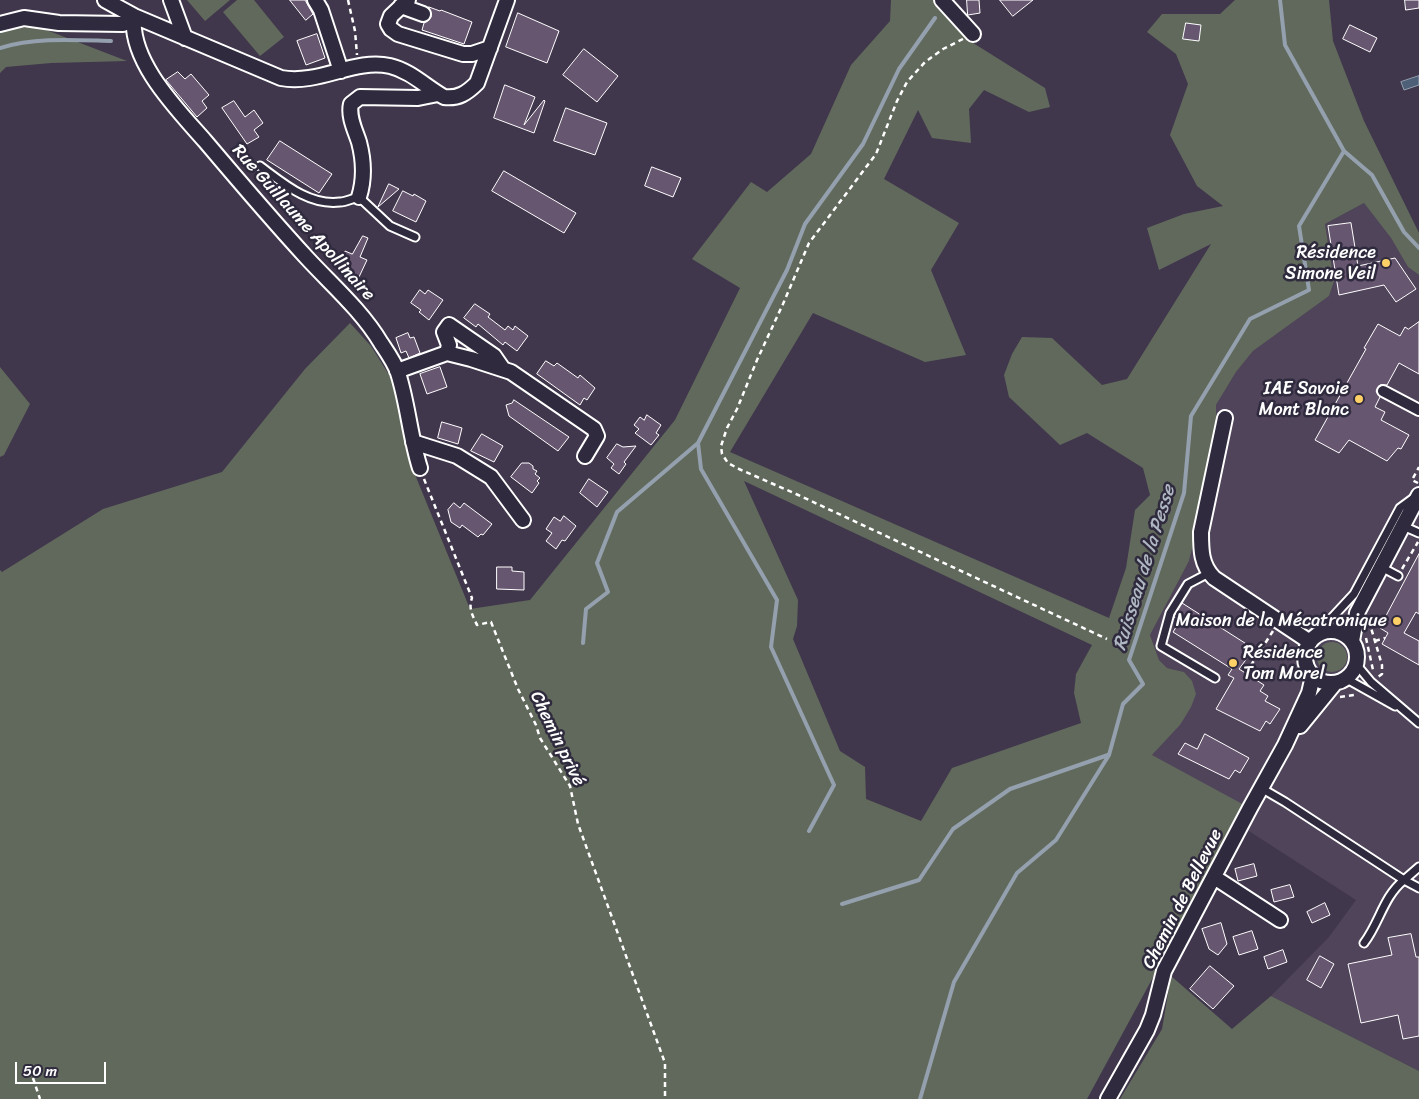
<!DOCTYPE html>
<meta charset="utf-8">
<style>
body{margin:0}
#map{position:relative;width:1419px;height:1099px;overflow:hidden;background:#40374c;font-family:Sriracha,sans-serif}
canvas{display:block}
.scale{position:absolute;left:15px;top:1062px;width:91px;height:22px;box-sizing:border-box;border:2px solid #fff;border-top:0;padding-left:6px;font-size:15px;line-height:18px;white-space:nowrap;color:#fff;-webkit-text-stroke:4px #2f2a3d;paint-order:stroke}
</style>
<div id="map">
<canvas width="1419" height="1099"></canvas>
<div class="scale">50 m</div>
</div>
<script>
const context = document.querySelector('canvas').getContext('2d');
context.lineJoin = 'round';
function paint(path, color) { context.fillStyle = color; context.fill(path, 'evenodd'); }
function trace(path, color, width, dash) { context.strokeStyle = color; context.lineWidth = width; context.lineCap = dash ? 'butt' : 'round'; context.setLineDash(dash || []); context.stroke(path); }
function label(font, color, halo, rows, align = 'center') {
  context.font = font + ' Sriracha,sans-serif'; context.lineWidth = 5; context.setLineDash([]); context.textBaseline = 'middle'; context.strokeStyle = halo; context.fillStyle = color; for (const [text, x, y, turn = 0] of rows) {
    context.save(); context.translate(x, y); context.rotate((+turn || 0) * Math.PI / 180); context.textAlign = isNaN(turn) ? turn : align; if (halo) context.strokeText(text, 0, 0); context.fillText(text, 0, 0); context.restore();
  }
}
const built = new Path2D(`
 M1364,203L1391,238L1408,267L1419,275V1071L1271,996L1329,937L1356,900L1241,826L1152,755L1180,725L1184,672L1167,668L1159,660L1150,635L1189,561L1205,496L1216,438V405L1236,372L1253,351L1329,296L1334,281L1325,224Z`);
const green = new Path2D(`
 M187,0H230L205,21Z
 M237,0H254L284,37L260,56L223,12Z
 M891,0H938L970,41L1045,88L1050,107L1029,112L984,90L969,109L971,143L932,138L918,110L884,179L959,223L931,270L966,355L925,362L813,313L730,452L1109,618L1126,568L1135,510L1150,495L1143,468L1087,433L1060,445L1009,397L1004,375L1012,354L1022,337L1052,338L1102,385L1127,379L1211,244L1159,270L1147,228L1184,214L1223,206L1197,186L1170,135L1188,84L1176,54L1147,32L1162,14H1220L1235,0H1329L1333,41L1364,121L1419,233V275L1408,267L1391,238L1364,203L1325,224L1334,281L1329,296L1253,351L1236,372L1216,405V438L1205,496L1189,561L1150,635L1159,660L1167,668L1184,672L1192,681L1196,694L1191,707L1180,725L1152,755L1246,806L1087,1099H0V570L2,572L103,509L222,472L305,369L350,323L371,346L391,378L416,477L470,609L530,600L675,420L740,288L692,259L751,182L767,192L811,154L851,65L890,21ZM744,481L1092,645L1076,674L1074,693L1081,723L952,768L921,821L866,799L865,767L840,751L793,639L797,626L798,600Z
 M36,26L127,61L51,63L6,67L0,73V33L12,29Z
 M0,367L30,404L4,455L0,457Z
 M1317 657a15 15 0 1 1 30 0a15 15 0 1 1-30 0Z
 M1171,976L1232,1029L1271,996L1419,1071V1099H1120L1162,1029Z`);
const water = new Path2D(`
 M1419,76V85L1404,90L1401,82Z`);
const stream = new Path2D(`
 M0,48C35,37 75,40 111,41
 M1344,151L1372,175L1404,232L1419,248
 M583,643L586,609L608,592L597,563L617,512L698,443
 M809,831L834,785L771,647L777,600L701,469L698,443L787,270L805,224L863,144L899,69L935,18
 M842,904L919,880L953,829L1010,789L1108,755
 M920,1099L954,982L1017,873L1056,840L1109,755L1123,704L1143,684L1129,660L1184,493L1191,416L1250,319L1309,290L1299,226L1344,151L1285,45L1280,0`);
const building = new Path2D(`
 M290,0H305L313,14L306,20Z
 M967,0H979L980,13L968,15Z
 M1000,0H1033L1013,16Z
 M1405,0H1419V8L1406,10Z
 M429,7L440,11L441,10L472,22L464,44L422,30L424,23L429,20L431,17Z
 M518,13L559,31L547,63L506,47Z
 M1186,23L1201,25L1199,41L1183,39Z
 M1350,25L1377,38L1370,52L1343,39Z
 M317,34L325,58L306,65L297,41Z
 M584,49L618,76L597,102L563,75Z
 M178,72L185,79L191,74L209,95L202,101L207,108L197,117L166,80Z
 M505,85L535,97L524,125L544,100L545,101L534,133L494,118Z
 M234,101L245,117L254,110L263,123L254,130L259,137L247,144L222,108Z
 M566,108L607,123L595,155L554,141Z
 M280,141L332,174L319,193L267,160Z
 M652,167L681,178L673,197L645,186Z
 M504,171L576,213L564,233L492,191Z
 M389,184L399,189L378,207Z
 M403,191L413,196L414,194L426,201L416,222L393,211Z
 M1351,223L1358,266L1395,258L1416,289L1396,302L1384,285L1339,295L1328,226Z
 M363,236L368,238L360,257L367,260L359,277L349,273L350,270L338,265L345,251L352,254Z
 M420,290L425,294L428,290L443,300L429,320L419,312L421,310L411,303Z
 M475,304L490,314L488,317L505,330L508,326L513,330L515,326L528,336L517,351L505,342L503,345L478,324L476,327L464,318Z
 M1419,322V374L1399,363L1387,385H1380L1376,391L1380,397L1375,407L1385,412L1381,420L1409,435L1401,449L1398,448L1387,461L1349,440L1339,453L1315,440L1366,349L1364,348L1378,324L1400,336L1405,327L1408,329Z
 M408,333L410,338L414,337L420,353L409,358L406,351L401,353L396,338Z
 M546,361L554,366L557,363L578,378L580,375L595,388L587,400L584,398L580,405L537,374Z
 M440,367L447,387L427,394L420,374Z
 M514,400L569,437L558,451L509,416L506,405L512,403Z
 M647,415L661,425L656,433L659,435L651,445L635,433L639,429L634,425L640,417L644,420Z
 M442,422L462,428L458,444L438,438Z
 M482,434L503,446L494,462L471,451Z
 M617,444L623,447L636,446L624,462L626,464L619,474L611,468L614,464L607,458Z
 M522,463H529L533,466V469L537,471L535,474L540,478L537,481L539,483L532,493L511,477Z
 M589,479L608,492L597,507L580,493Z
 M454,503L460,508L464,503L492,524L483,535L481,534L478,537L462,525L460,528L451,522L448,510Z
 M564,516L576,526L565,541L562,540L556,549L546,541L552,533L546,529L554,517L560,521Z
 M1419,554V614L1416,612L1404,633L1419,641V665L1382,644L1388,633L1380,628Z
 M497,567H512V571L524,572V590L497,589Z
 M1182,603L1248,645L1242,653L1248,657L1239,669L1264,685L1260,691L1268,696L1265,701L1280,709L1270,724L1266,721L1260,731L1216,709L1234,678L1228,675L1232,669L1173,632L1180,621L1174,617Z
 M1205,734L1249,758L1240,773L1235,770L1229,779L1178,754L1185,743L1197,749Z
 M1254,864L1257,876L1238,881L1235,869Z
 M1290,885L1294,897L1274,902L1271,890Z
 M1325,903L1330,915L1312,923L1307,912Z
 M1221,923L1227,944L1218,955L1209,949L1202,929Z
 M1252,931L1258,949L1239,955L1233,937Z
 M1411,934L1416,957H1419V1036L1403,1039L1398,1015L1361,1023L1348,964L1392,955L1388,938Z
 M1283,950L1287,962L1268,969L1264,957Z
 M1320,956L1334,964L1321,988L1307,980Z
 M1210,966L1234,986L1213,1009L1190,989Z`);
const path = new Path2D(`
 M348,0L355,31L357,55
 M963,39L943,49L925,62L907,82L897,101L876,154L809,243L783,304L757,360L737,409L727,428L721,446L722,454L728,463L739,469L796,494L1107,639
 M424,479L472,598C468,609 473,616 477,625L491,622L518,689L536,725L540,738L570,786L578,824L665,1063V1099
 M1418,483L1412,480L1419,467
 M1402,569L1418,542
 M1369,621L1382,665V674L1378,677
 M1366,638L1373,670
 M1375,641L1385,638
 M1246,673L1273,631
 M1340,697L1354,695
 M33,1078L40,1099`);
const service = new Path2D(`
 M260,166C283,183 309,206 340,202C346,202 353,198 359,197L390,226L415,237
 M1403,526L1419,533
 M1381,567L1398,576
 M1209,573L1188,584L1170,613L1161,646L1215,678
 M1315,636L1354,594L1400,508L1415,497
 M1356,664L1371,682L1419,723
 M1345,678L1395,706
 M1261,788L1285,802L1404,880L1419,867
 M1364,943C1380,922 1383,897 1404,880L1419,888`);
const pedestrian = new Path2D(`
 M1383,391L1419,410`);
const minor = new Path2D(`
 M105,0L134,16L281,78C320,85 354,58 390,66C411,71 426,87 444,97C458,99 467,93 477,83L507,0
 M171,0L185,38
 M315,0L321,10L341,71
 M408,0L391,16L388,24L391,29L398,34L463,54H472L490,48
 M942,0L973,34
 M401,6L423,14
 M134,16C129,61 177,109 205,141C238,180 272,220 307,258C332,285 362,311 381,343C387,352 395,363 398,373C408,404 410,437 420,468
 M0,24L24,18L59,23L123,24L134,16
 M359,197C365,178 364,161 359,142C355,130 348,116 351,104L360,97L418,98L438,94
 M447,353L449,345L444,332L449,325L494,356L503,369
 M397,371L447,353L471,359L511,372L594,429L597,436L585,456
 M1225,418L1201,532C1201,550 1201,565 1214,578L1310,642
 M413,442L457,456L491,477L523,520
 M1305 657a26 26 0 1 1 52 0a26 26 0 1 1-52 0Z
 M1352,641L1357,613L1419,495
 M1300,726L1335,683
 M1214,877L1280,920
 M1108,1099L1147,1030L1153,1015L1164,971L1250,808L1285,745L1309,693L1313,676`);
const markers = [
 [1386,263,5,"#ffd166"],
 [1359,399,5,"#ffd166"],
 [1397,621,5,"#ffd166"],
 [1233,663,5,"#ffd166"]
];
const streetNames = [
 ["Rue Guillaume Apollinaire",303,223,48],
 ["Chemin privé",557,739,64],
 ["Chemin de Bellevue",1183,899,-63]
];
const poiNames = [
 ["Résidence",1376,253],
 ["Simone Veil",1376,274],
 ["IAE Savoie",1349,389],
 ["Mont Blanc",1349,410],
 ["Maison de la Mécatronique",1387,621],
 ["Résidence",1243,653,"left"],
 ["Tom Morel",1243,674,"left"]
];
const waterNames = [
 ["Ruisseau de la Pesse",1145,568,-73]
];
paint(built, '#50445a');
paint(green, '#61695c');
paint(water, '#4d6078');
trace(water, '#94a0ae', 1);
trace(stream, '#94a0ae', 4);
paint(building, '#675670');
trace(building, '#fff', 1);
trace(service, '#fff', 11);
trace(pedestrian, '#fff', 14);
trace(minor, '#fff', 18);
trace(path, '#fff', 2.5, [5, 4]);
trace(service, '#2f2a3d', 7);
trace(pedestrian, '#2f2a3d', 10);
trace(minor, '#2f2a3d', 14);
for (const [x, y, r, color] of markers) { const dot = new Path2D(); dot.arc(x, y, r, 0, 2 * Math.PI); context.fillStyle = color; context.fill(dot); trace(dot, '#2f2a3d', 2); }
label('18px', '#fff', '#2f2a3d', streetNames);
label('18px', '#fff', '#2f2a3d', poiNames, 'right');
label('italic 19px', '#afb7c2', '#2f2a3d', waterNames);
</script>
